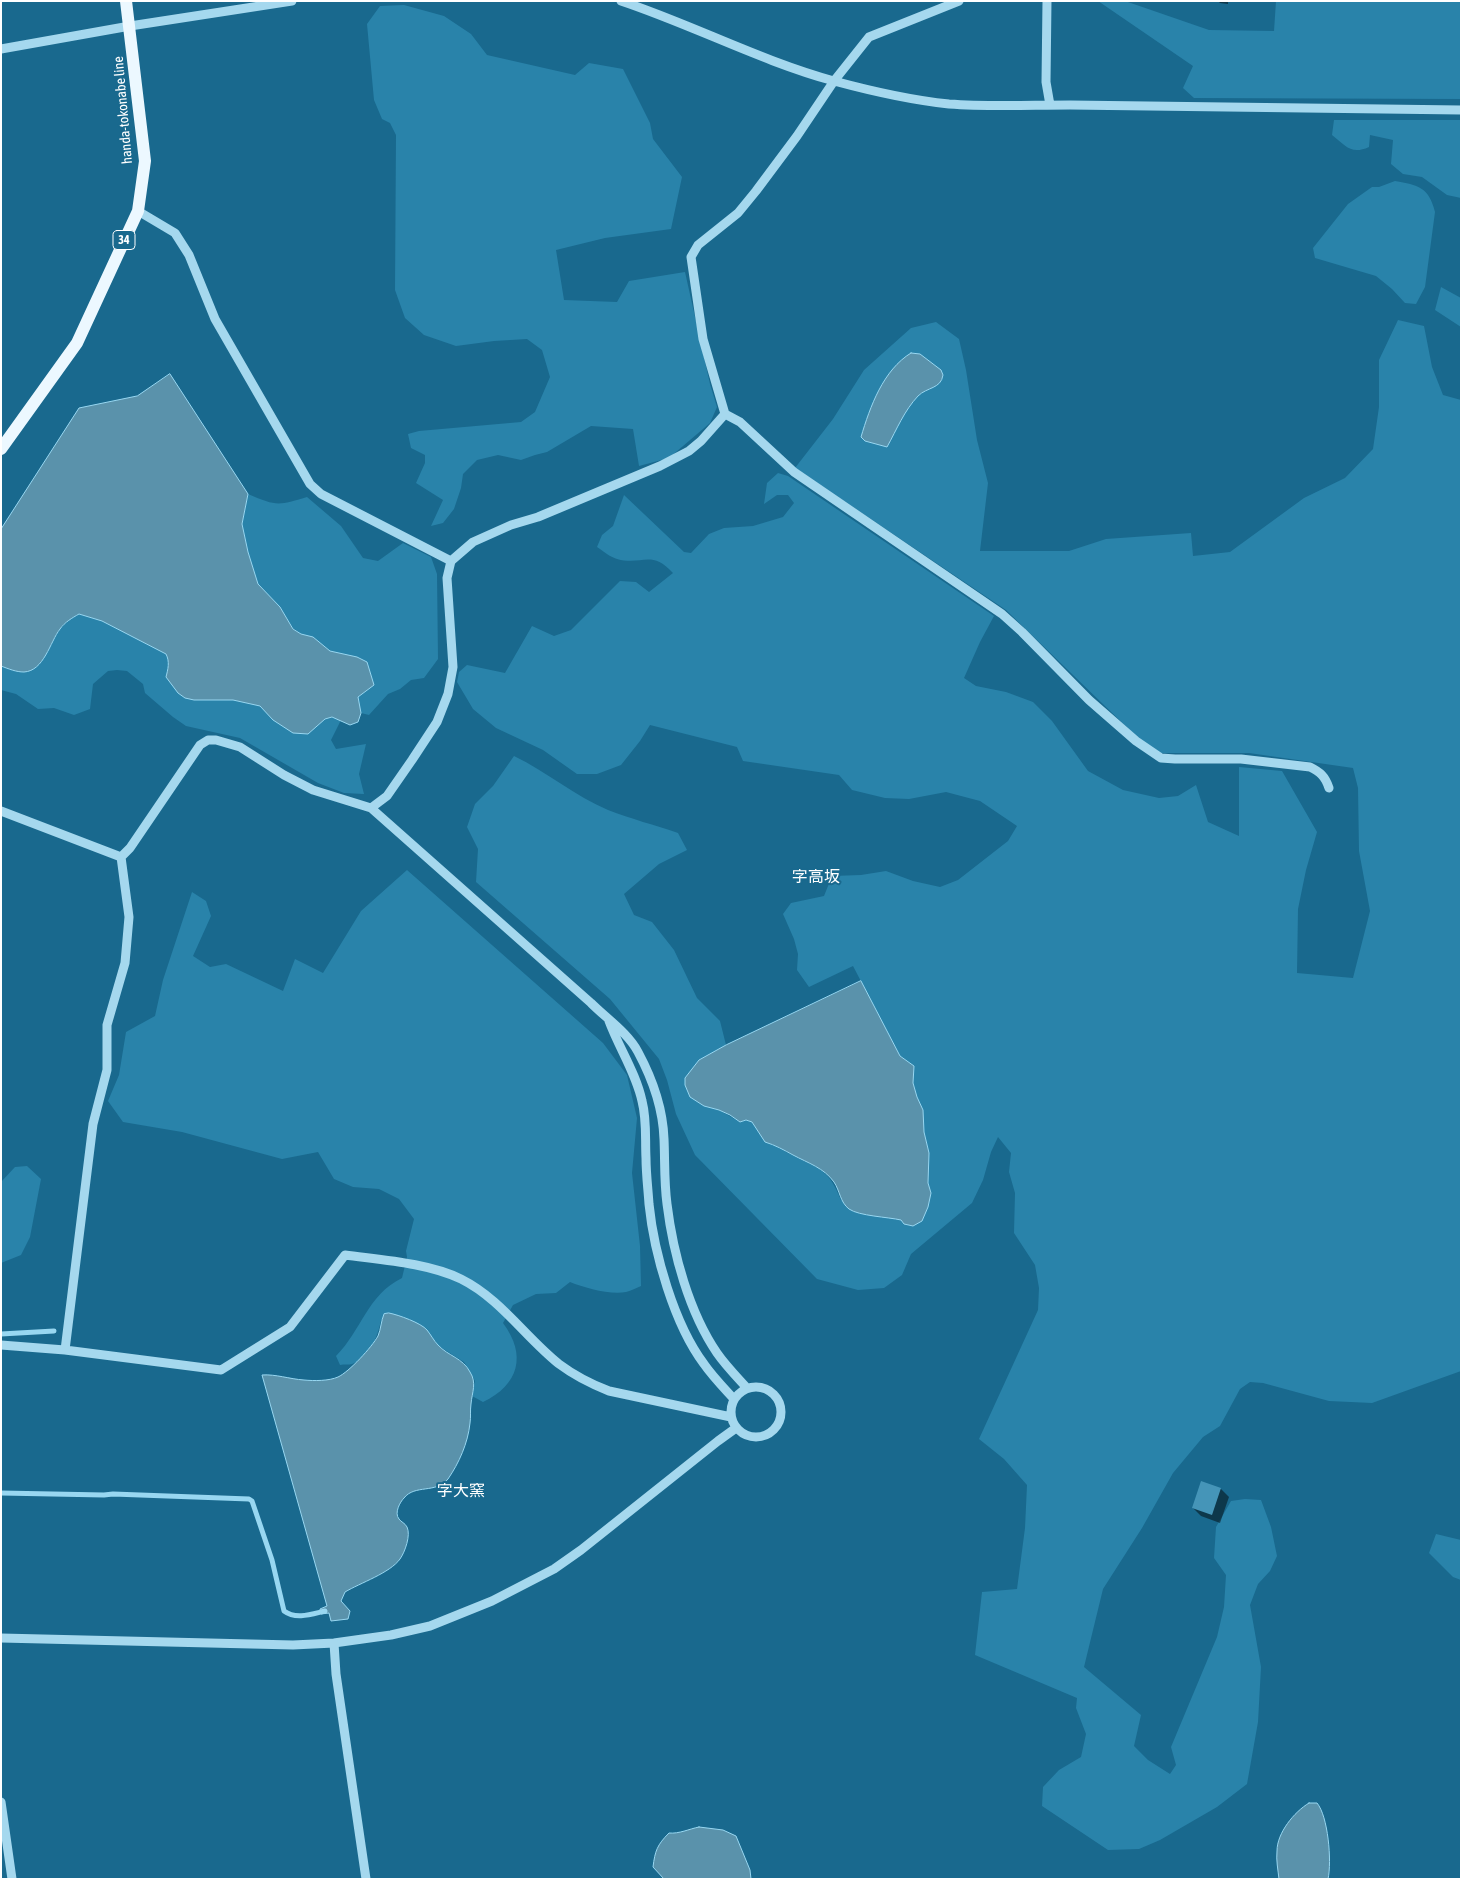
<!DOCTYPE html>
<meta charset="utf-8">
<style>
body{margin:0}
#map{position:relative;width:1462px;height:1880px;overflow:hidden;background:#19698e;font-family:"Asap Condensed",sans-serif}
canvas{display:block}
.frame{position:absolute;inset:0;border:2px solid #fff;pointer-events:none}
</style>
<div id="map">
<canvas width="1462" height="1880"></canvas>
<div class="frame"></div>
</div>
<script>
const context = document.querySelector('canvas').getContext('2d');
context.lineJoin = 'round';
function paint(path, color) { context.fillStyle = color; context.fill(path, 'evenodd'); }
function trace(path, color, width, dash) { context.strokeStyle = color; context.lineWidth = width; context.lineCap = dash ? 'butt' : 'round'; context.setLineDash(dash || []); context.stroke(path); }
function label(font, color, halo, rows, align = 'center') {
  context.font = font + ' "Asap Condensed","Noto Sans JP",sans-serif'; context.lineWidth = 4; context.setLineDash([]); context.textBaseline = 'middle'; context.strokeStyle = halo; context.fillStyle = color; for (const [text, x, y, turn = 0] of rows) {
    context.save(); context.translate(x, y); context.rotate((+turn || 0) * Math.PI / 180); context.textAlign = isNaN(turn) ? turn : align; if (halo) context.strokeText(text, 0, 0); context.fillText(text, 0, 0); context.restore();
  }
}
const green = new Path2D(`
 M1098,1H1125L1209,30L1274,31L1276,1H1461V99L1194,98L1183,88L1193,66Z
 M404,5L444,16L471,34L487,55L575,75L589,63L623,69L650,123L653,139L682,177L671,229L605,238L556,250L564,300L617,302L629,281L685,272L710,384L717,407L710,423L669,458L639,466L633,429L591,426L547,452L535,455L521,460L498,455L477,460L463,474L461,488L454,509L443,523L431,526L443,500L416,483L425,463V455L411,448L408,434L419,431L521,422L535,412L550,377L542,350L527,339L494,341L456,346L424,335L405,318L395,290L396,135L390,123L382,119L374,100L367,24L380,6Z
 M1334,120H1461V198L1447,195L1422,177L1403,174L1391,164L1393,140L1370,135L1369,147C1351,155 1346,146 1332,135Z
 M1395,181C1418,185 1429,187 1435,212L1425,287L1416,304L1405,303L1392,289L1376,276L1315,258L1313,248L1348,204L1372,187H1379Z
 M1441,287L1461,298V327L1435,310Z
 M1398,320L1424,326L1432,367L1443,395L1461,400V1371L1372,1403L1329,1401L1263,1383L1250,1382L1240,1389L1220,1426L1203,1437L1173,1473L1142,1528L1103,1589L1084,1667L1141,1715L1134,1746L1148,1760L1170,1774L1176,1765L1171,1747L1217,1637L1224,1607L1226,1575L1214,1558L1216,1527L1231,1501L1245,1499L1261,1500L1271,1527L1277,1556L1270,1571L1258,1584L1250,1605L1261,1667L1258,1722L1247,1784L1217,1807L1160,1840L1139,1849L1108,1850L1042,1806L1043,1787L1059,1770L1081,1757L1086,1734L1076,1708L1077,1698L975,1655L982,1592L1017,1589L1025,1528L1027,1485L1004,1459L979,1439L1038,1310L1039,1288L1035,1265L1014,1233L1015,1193L1009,1172L1011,1153L998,1137L991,1152L983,1180L972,1203L911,1254L902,1275L884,1288L858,1290L817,1279L695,1155L676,1114L667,1080L659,1059L610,999L476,882L478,849L467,827L475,804L493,786L514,756C547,772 575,796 608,810C631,819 655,825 678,833L687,850L659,864L624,894L634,915L652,922L674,950L697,998L720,1021L726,1045L699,1060L704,1106L719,1110L740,1122L746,1120L752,1122L765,1142C776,1145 784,1151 794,1156C820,1169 829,1170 841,1200L889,1217L902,1220L904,1224L931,1193L928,1183L929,1153L924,1132L923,1110L917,1097L913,1083L914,1066L900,1056L853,966L809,987L797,970L798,954L794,939L783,914L791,903L824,896L832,876L861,875L886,871L913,881L940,887L958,880L1008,841L1017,826L980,801L946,792L909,799L885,798L852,790L839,775L743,761L737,747L650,725L640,741L621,765L597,774H577L543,750L496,728L473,709L457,682L459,672L467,665L505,673L532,626L554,636L571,630L620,581L636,582L649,592L673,573C651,549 642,566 617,559C610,557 603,551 597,547L602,535L613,526L624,495L684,552L691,553L709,534L724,528L753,526L783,517L794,503L788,495H777L764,504L767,483L778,473L788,476L994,616L980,642L964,678L976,686L1006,692L1033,702L1052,721L1088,771L1123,790L1159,798L1178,796L1196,785L1208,822L1239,836V767L1282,771L1317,832L1306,870L1298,909L1297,973L1353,978L1370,911L1359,851L1358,788L1353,768L1249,753H1161L1140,740L1006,610L795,468L833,419L864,370L911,328L936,322L959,339L966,370L977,440L988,483L980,551H1069L1106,539L1191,533L1193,556L1230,552L1304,498L1345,478L1373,449L1379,407V360Z
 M248,494C276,506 278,506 307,497L341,526L363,558L378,561L403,543L431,557L437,574L438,659L424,678L411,680L400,689L388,694L369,715L361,713L358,697L374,685L367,662L357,657L330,651L313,637L301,634L293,628L280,607L258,584L248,552L242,524Z
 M79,614L102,621L166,654C170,662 168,669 166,677L194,700H233L261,706L273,720L308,734C320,723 324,714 341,720L331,740L336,749L366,744L359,774L364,794L344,793L318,783L240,738L186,726L173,717L145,693L143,684L127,671L117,670L108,671L93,684L90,709L74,715L54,708L38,709L16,694L1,690V666L15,671L45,656L60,629L69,620Z
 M407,870L603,1043L627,1075L637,1118L632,1173L640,1246L641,1286C636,1288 630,1291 626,1292C610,1295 585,1288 570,1282L556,1293L536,1294L513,1305L503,1323C527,1355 519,1385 483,1402L472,1396L475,1381L464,1362L440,1347L433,1339L381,1320C378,1336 369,1359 352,1364C349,1365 344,1364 340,1365L336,1356C362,1330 367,1295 402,1278L407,1257L406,1251L414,1219L399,1199L379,1189L353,1187L334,1179L318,1152L282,1159L182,1132L123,1122L108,1101L119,1075L126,1032L155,1016L163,980L192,892L206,901L211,916L193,956L210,967L226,964L283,991L295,959L323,973L361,911Z
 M27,1166L41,1179L30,1237L21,1255L1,1263V1182L15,1167Z
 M1436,1534L1461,1540V1580L1453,1577L1429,1553Z`);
const water = new Path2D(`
 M911,353L920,354L941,370L943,375C941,389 927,387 918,396C904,411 897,429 887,447L865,441L861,437C870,407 883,370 911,353Z
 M170,374L248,494L242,524L248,552L258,584L280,607L293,629L301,634L313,637L330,651L357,657L367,662L374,685L358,697L361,713L358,722L350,725L332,717L325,719L308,734L293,733L273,720L260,706L233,700H194L185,698L178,693L166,677C168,669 170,662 166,654L102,621L79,614C72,618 65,622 60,629C50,642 44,671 24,672C16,672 9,669 1,666V529L79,408L137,396Z
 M861,981L900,1056L914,1066L913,1083L917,1097L923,1110L924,1132L929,1153L928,1183L931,1193L928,1207L922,1221L913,1226L904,1224L901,1220C888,1217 859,1216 849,1209C840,1202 840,1191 834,1182C824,1168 808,1163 793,1155C784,1150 775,1145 765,1142L752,1122L746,1120L740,1122L730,1115L719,1110L704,1106L690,1097L685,1085V1078L699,1060L726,1045Z
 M389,1313C399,1315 421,1323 427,1330C431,1335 434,1341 438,1345C448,1356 463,1358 470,1372C477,1383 472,1392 471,1404C470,1411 471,1417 470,1423C468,1443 459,1463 448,1479C436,1494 415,1484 404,1498C400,1502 394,1513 399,1519C401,1522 405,1523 407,1527C411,1535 405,1552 400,1559C390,1573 360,1583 345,1592L341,1601L350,1611L348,1619L331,1621L329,1613L321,1614L320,1609L327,1606L262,1375C276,1374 289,1379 304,1380C314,1381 329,1381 338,1377C349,1372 372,1347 378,1336C381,1329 381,1321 384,1314Z
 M1309,1803H1317C1328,1816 1332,1861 1328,1879H1279C1278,1870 1276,1860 1277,1851C1277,1833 1294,1812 1309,1803Z
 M699,1827L723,1830L736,1836L750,1870L751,1879H664L653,1867C655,1851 657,1845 669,1833C679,1834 689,1829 699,1827Z`);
const shadow = new Path2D(`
 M1218,1H1228V4L1220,3Z
 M1247,1H1274V2Z
 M1202,1483L1221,1489L1229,1497L1220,1523L1201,1516L1193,1508Z`);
const stream = new Path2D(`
 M1,1334L54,1331
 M1,1493L104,1495L113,1494L249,1499L252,1501L272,1560L284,1611C296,1620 312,1614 325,1611`);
const building = new Path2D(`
 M1201,1481L1221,1488L1212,1515L1192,1508Z`);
const minor = new Path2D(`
 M621,1C693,25 761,61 834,81C871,91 910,100 949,104C989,107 1030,105 1070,105L1461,110
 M959,1L869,37L834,81L797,136L756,191L738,213L698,245L691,257L703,339L725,414L740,422L794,472L1002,614L1022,632L1089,700L1136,741L1161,758L1175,759H1241L1310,767C1320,772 1325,776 1329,788
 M1047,1L1046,82L1050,105
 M1,49L130,26L292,1
 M138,211L175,233L189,255L215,319L310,484L321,494L451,561
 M371,808L387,796L412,760L437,722L448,694L453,667L447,578L451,561L473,542L511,525L538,517L660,466L689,451L701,441L725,414
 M1,811L121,857
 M121,857L130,848L200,745L208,740H216L240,747L284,775L313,790L371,808L591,1003C607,1019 628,1033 638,1052C652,1078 663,1110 664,1139C665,1161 664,1182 667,1204C673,1253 689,1312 717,1353C726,1366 737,1377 747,1388
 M609,1021C619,1048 636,1073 642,1101C647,1120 645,1139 646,1158C646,1173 648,1189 649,1204C654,1253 674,1324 704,1364C713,1377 724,1388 734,1399
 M1,1345L65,1350L221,1370L290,1327L345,1255C382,1260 428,1263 461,1279C501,1299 525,1337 559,1364C575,1376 591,1384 609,1391L731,1417
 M65,1350L93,1124L107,1070V1025L125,963L129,917L121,857
 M731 1412a25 25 0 1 1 50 0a25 25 0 1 1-50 0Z
 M1,1638L293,1645L334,1643L391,1635L430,1626L492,1601L554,1569L581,1550L718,1441L736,1428
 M334,1643L336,1674L366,1879
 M1,1802L12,1879`);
const major = new Path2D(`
 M1,449L77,343L138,211L145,161L126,1`);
const shields = [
 [124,240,22]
];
const shieldNames = [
 ["34",124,240]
];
const streetNames = [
 ["handa-tokonabe line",123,110,-95]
];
const quarterNames = [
 ["字高坂",816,877],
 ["字大窯",461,1491]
];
paint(green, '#2983aa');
paint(water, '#5a92ab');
trace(water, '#98d7f1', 1);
paint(shadow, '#0007');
trace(stream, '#98d7f1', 5);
paint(building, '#4595b8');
trace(minor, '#a5d8ee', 9);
trace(major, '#ecf8ff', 12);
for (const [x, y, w] of shields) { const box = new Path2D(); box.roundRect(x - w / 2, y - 9.5, w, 19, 4); context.fillStyle = '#19698e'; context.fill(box); trace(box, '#fff', 1); }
label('bold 12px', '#fff', null, shieldNames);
label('14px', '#fff', '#19698e', streetNames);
label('16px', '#fff', '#19698e', quarterNames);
</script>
